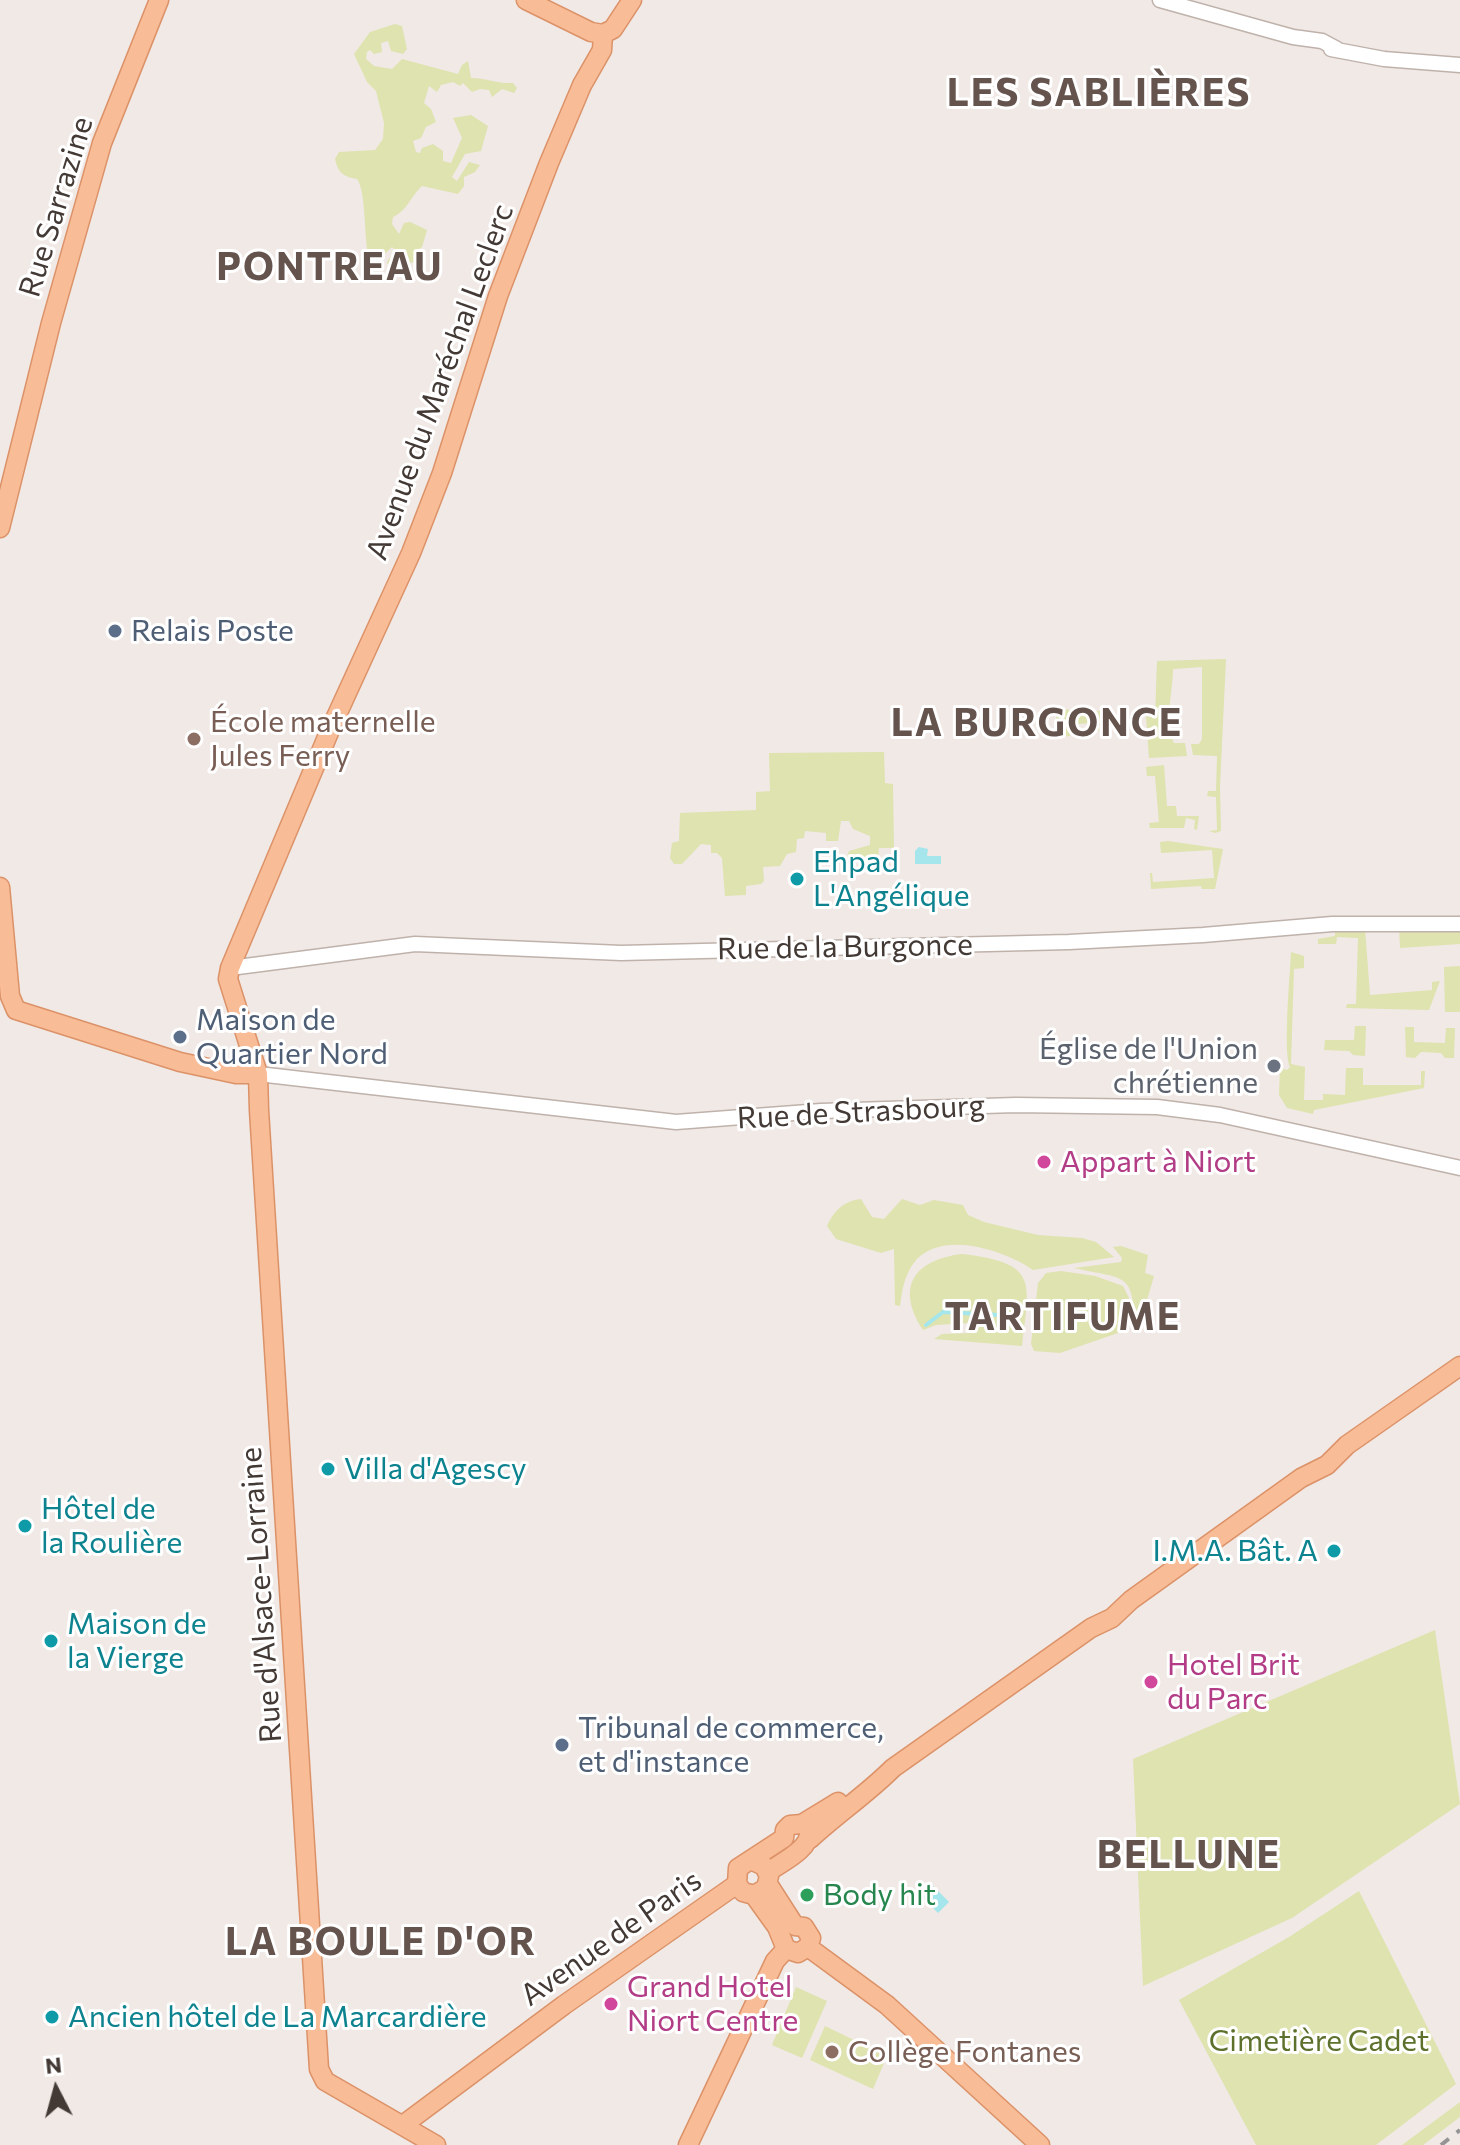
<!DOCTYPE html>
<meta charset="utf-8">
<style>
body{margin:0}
#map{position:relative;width:1460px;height:2145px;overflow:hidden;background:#f1e9e5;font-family:Commissioner,sans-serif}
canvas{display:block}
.north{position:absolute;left:16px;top:2049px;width:80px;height:80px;-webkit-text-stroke:6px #fff;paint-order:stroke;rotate:354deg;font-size:22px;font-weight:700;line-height:32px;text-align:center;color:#433935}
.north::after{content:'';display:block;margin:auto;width:28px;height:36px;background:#433935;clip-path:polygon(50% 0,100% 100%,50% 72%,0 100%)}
</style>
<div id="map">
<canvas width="1460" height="2145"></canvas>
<div class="north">N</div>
</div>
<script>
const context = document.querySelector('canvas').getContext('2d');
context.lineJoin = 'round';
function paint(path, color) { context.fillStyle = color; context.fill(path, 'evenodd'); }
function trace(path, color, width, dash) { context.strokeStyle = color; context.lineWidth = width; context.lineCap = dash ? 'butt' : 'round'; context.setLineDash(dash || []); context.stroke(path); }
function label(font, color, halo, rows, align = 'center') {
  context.font = font + ' Commissioner,sans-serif'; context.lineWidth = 6; context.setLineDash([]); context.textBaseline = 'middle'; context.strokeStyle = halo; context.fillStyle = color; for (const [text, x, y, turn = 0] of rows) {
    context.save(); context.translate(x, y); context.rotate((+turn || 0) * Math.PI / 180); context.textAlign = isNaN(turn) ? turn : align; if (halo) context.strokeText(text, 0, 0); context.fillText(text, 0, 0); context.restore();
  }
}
const green = new Path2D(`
 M395,24L402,26L407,49L403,54L391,51L388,41L381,43L382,52L374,54L370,50L367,52L366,59L374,66L392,69L402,59L458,74L462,65L468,61L471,78C486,78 497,84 513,83L517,88L514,93L502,89L492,97L489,90L480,89L472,92L463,83L460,86L453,82L441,85L437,92L429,86L424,103L431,109L436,122L426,127L421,138L413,141L416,152L420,153L422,148L433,144L443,151V161L451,163L462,138L453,118L471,115L488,126L481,151L465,154L452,177L457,181L469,162L480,165L475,172L464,177V186L458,194L422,186C411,196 407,211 393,217L392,224L399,234L404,223L410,222L427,230L422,247L416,251L415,262L409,263L408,270L397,275L391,271L387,262L395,250L392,247L378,260L371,259L368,254C364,235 366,191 357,179C343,177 338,172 335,159L339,152L375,150L383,139L384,123L376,91L367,82L354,54L370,32Z
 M1226,659L1220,786L1221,831L1215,833L1209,831L1217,830L1216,797L1207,796L1208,791H1216L1217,756L1193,755L1191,744H1199L1202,739V667L1173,669C1173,691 1164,722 1174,743H1185L1187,756L1149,758L1146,716L1155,717L1157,661Z
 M1056,709L1101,711L1103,726H1099V731H1094L1093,723L1076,724V727L1070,728V736L1062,737V731H1056Z
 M884,752L885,783L893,784L894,848H879L878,860L846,861L849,851L870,845V836L853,829L849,821H841L838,841H826V833L805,831L804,838L797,839L796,852L787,854L780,866L763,867L764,881L761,884L746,886V895L725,896L722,858L717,853H711V845L701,844L682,864H674L670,858L672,843L679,841L680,813L756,810V792L770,791L769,753Z
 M1164,765L1167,806H1176L1177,816H1199L1197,830L1194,829L1195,820L1186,818L1184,828H1150L1149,823L1159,822L1155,776H1147L1146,767Z
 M1168,841L1223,849L1215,889H1202L1201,886L1151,889L1150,873H1152L1153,882L1214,878L1212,850L1161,853L1160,842Z
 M1399,927L1460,928V944L1400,948Z
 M1365,928L1370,995L1432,990V982L1440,981L1429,1010L1346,1008L1347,1004H1356L1358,938L1337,937L1336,944H1318V939L1335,936V930Z
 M1291,952L1304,956V968L1294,969L1291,1064L1305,1067L1304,1100H1323V1094L1345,1095L1346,1068H1363V1085H1421V1071H1425L1424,1088L1314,1110L1313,1114L1287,1108L1279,1095L1280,1068L1287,1070L1290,1067C1283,1051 1290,976 1291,952Z
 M1460,966V1012H1445L1444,967Z
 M1355,1026H1366L1365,1056L1353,1055L1349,1051L1324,1050L1325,1040H1354Z
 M1405,1027H1414V1042L1445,1043L1446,1028H1455L1454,1058H1445L1441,1053L1421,1052L1415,1058L1406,1057Z
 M861,1199L872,1217L884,1219L902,1199L920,1205L934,1200L963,1205L968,1215L984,1222L1038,1235L1082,1238L1096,1242L1114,1257L1033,1270C1004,1250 939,1228 913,1264C904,1277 902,1291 900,1306L895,1305L894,1249L881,1253L836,1239L827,1226C834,1211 843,1201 861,1199Z
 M1121,1246L1148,1255L1145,1273L1154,1276L1138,1331L1134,1330C1134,1271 1127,1280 1074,1268L1121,1262L1122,1258L1113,1247Z
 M962,1254C1038,1263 1030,1280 1022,1346L934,1339L942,1334L971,1333L969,1323L936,1325L923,1330C895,1287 914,1260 962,1254Z
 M1061,1271L1095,1276L1123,1286L1129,1298L1121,1332L1060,1353L1034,1351L1031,1344L1038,1283L1046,1273Z
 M1435,1630L1460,1804L1292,1918L1143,1986L1133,1759Z
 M1359,1891L1456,2084L1376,2145H1256L1179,2000L1289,1937Z
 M796,1987L827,2001L802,2058L772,2045Z
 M825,2026L887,2056L873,2089L810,2060Z
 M1460,2102V2117L1423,2145H1402Z`);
const water = new Path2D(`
 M919,847L928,849L927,856H941V864H915V851Z
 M932,1885L949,1902L938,1913L921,1896Z`);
const stream = new Path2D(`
 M926,1325L943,1312L1018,1316`);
const minor = new Path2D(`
 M1160,0L1293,37L1322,41L1337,49
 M1331,49L1384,59L1460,65
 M230,968L415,944L621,953L1069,942L1203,935L1332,924H1460
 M258,1074L676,1122L821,1111L1016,1105L1157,1107L1220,1115L1460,1168`);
const major = new Path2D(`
 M526,0L591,32L603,34
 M603,34L613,29L632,0
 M0,528L51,323L102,143L159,0
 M0,887L10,996L16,1010L180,1062L236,1074H258
 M784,1838L785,1830L790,1825L802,1824L838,1802
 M810,1839C837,1814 867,1794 893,1768L1091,1628L1112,1618L1131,1600L1301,1478L1327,1465L1347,1445L1460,1366
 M753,1861L764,1866L769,1876L766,1888L754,1895L743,1892L737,1884L738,1868L784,1838
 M768,1872C782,1862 811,1849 809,1831
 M768,1884L795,1926
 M754,1895L777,1927L786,1949L798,1953L808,1947L811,1938L804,1927L795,1926
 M808,1947L887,2005L1040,2145
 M403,2125L564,2005L737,1884
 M436,2145L325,2081L319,2069L259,1110L258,1074L228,979L230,968L330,730L411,553L442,473L498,296L549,163L582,85L602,50L603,34
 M688,2145L775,1961L786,1949`);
const rail = new Path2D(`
 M1441,2145L1460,2130`);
const markers = [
 [115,631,8,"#5c6f8a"],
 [194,739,8,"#8d6e63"],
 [797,879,8,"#0f9aa8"],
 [180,1037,8,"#5c6f8a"],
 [1274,1066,8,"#6b7280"],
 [1044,1162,8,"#d1479c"],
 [328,1469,8,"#0f9aa8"],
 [25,1526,8,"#0f9aa8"],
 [1334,1551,8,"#0f9aa8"],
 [51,1641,8,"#0f9aa8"],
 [1151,1682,8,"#d1479c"],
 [562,1745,8,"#5c6f8a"],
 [807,1895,8,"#2e9e5b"],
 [611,2004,8,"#d1479c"],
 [52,2017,8,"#0f9aa8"],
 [832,2052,8,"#8d6e63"]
];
const streetNames = [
 ["Rue Sarrazine",56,207,-73],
 ["Avenue du Maréchal Leclerc",440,382,-70],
 ["Rue de la Burgonce",845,947,-1],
 ["Rue de Strasbourg",861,1112,-3],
 ["Rue d'Alsace-Lorraine",261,1595,-94],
 ["Avenue de Paris",611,1938,-35]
];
const serviceNames = [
 ["Relais Poste",131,631],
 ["Maison de",196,1020],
 ["Quartier Nord",196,1054],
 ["Tribunal de commerce,",578,1728],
 ["et d'instance",578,1762]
];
const educationNames = [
 ["École maternelle",210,722],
 ["Jules Ferry",210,756],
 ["Collège Fontanes",848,2052]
];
const cultureNames = [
 ["Ehpad",813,862],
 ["L'Angélique",813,896],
 ["Villa d'Agescy",344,1469],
 ["Hôtel de",41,1509],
 ["la Roulière",41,1543],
 ["I.M.A. Bât. A",1318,1551,"right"],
 ["Maison de",67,1624],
 ["la Vierge",67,1658],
 ["Ancien hôtel de La Marcardière",68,2017]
];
const worshipNames = [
 ["Église de l'Union",1258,1049],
 ["chrétienne",1258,1083]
];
const hotelNames = [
 ["Appart à Niort",1060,1162],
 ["Hotel Brit",1167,1665],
 ["du Parc",1167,1699],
 ["Grand Hotel",627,1987],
 ["Niort Centre",627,2021]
];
const leisureNames = [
 ["Body hit",823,1895]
];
const parkNames = [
 ["Cimetière Cadet",1319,2041]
];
const districtNames = [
 ["LES SABLIÈRES",1099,93],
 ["PONTREAU",330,267],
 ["LA BURGONCE",1037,723],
 ["TARTIFUME",1063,1317],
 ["BELLUNE",1189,1855],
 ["LA BOULE D'OR",381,1942]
];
paint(green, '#dee3af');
paint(water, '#a4e6eb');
trace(stream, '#a4e6eb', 4);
trace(minor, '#bfb2ab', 17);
trace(major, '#dc9268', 21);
trace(minor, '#fff', 14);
trace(major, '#f8bc97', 18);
trace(rail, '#949494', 4, [10, 10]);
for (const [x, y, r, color] of markers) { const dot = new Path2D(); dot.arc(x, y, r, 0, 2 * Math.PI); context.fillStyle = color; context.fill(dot); trace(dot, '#fff', 3); }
label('30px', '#433935', '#fff', streetNames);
label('30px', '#4e5e75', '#fff', serviceNames, 'left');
label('30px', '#785e54', '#fff', educationNames, 'left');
label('30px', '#0d838f', '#fff', cultureNames, 'left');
label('30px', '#5b616d', '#fff', worshipNames, 'right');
label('30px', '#b23c85', '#fff', hotelNames, 'left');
label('30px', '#27864d', '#fff', leisureNames, 'left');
label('30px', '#5d712c', '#fff', parkNames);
context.letterSpacing = '2px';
label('bold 38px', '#65534d', '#fff', districtNames);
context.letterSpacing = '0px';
</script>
